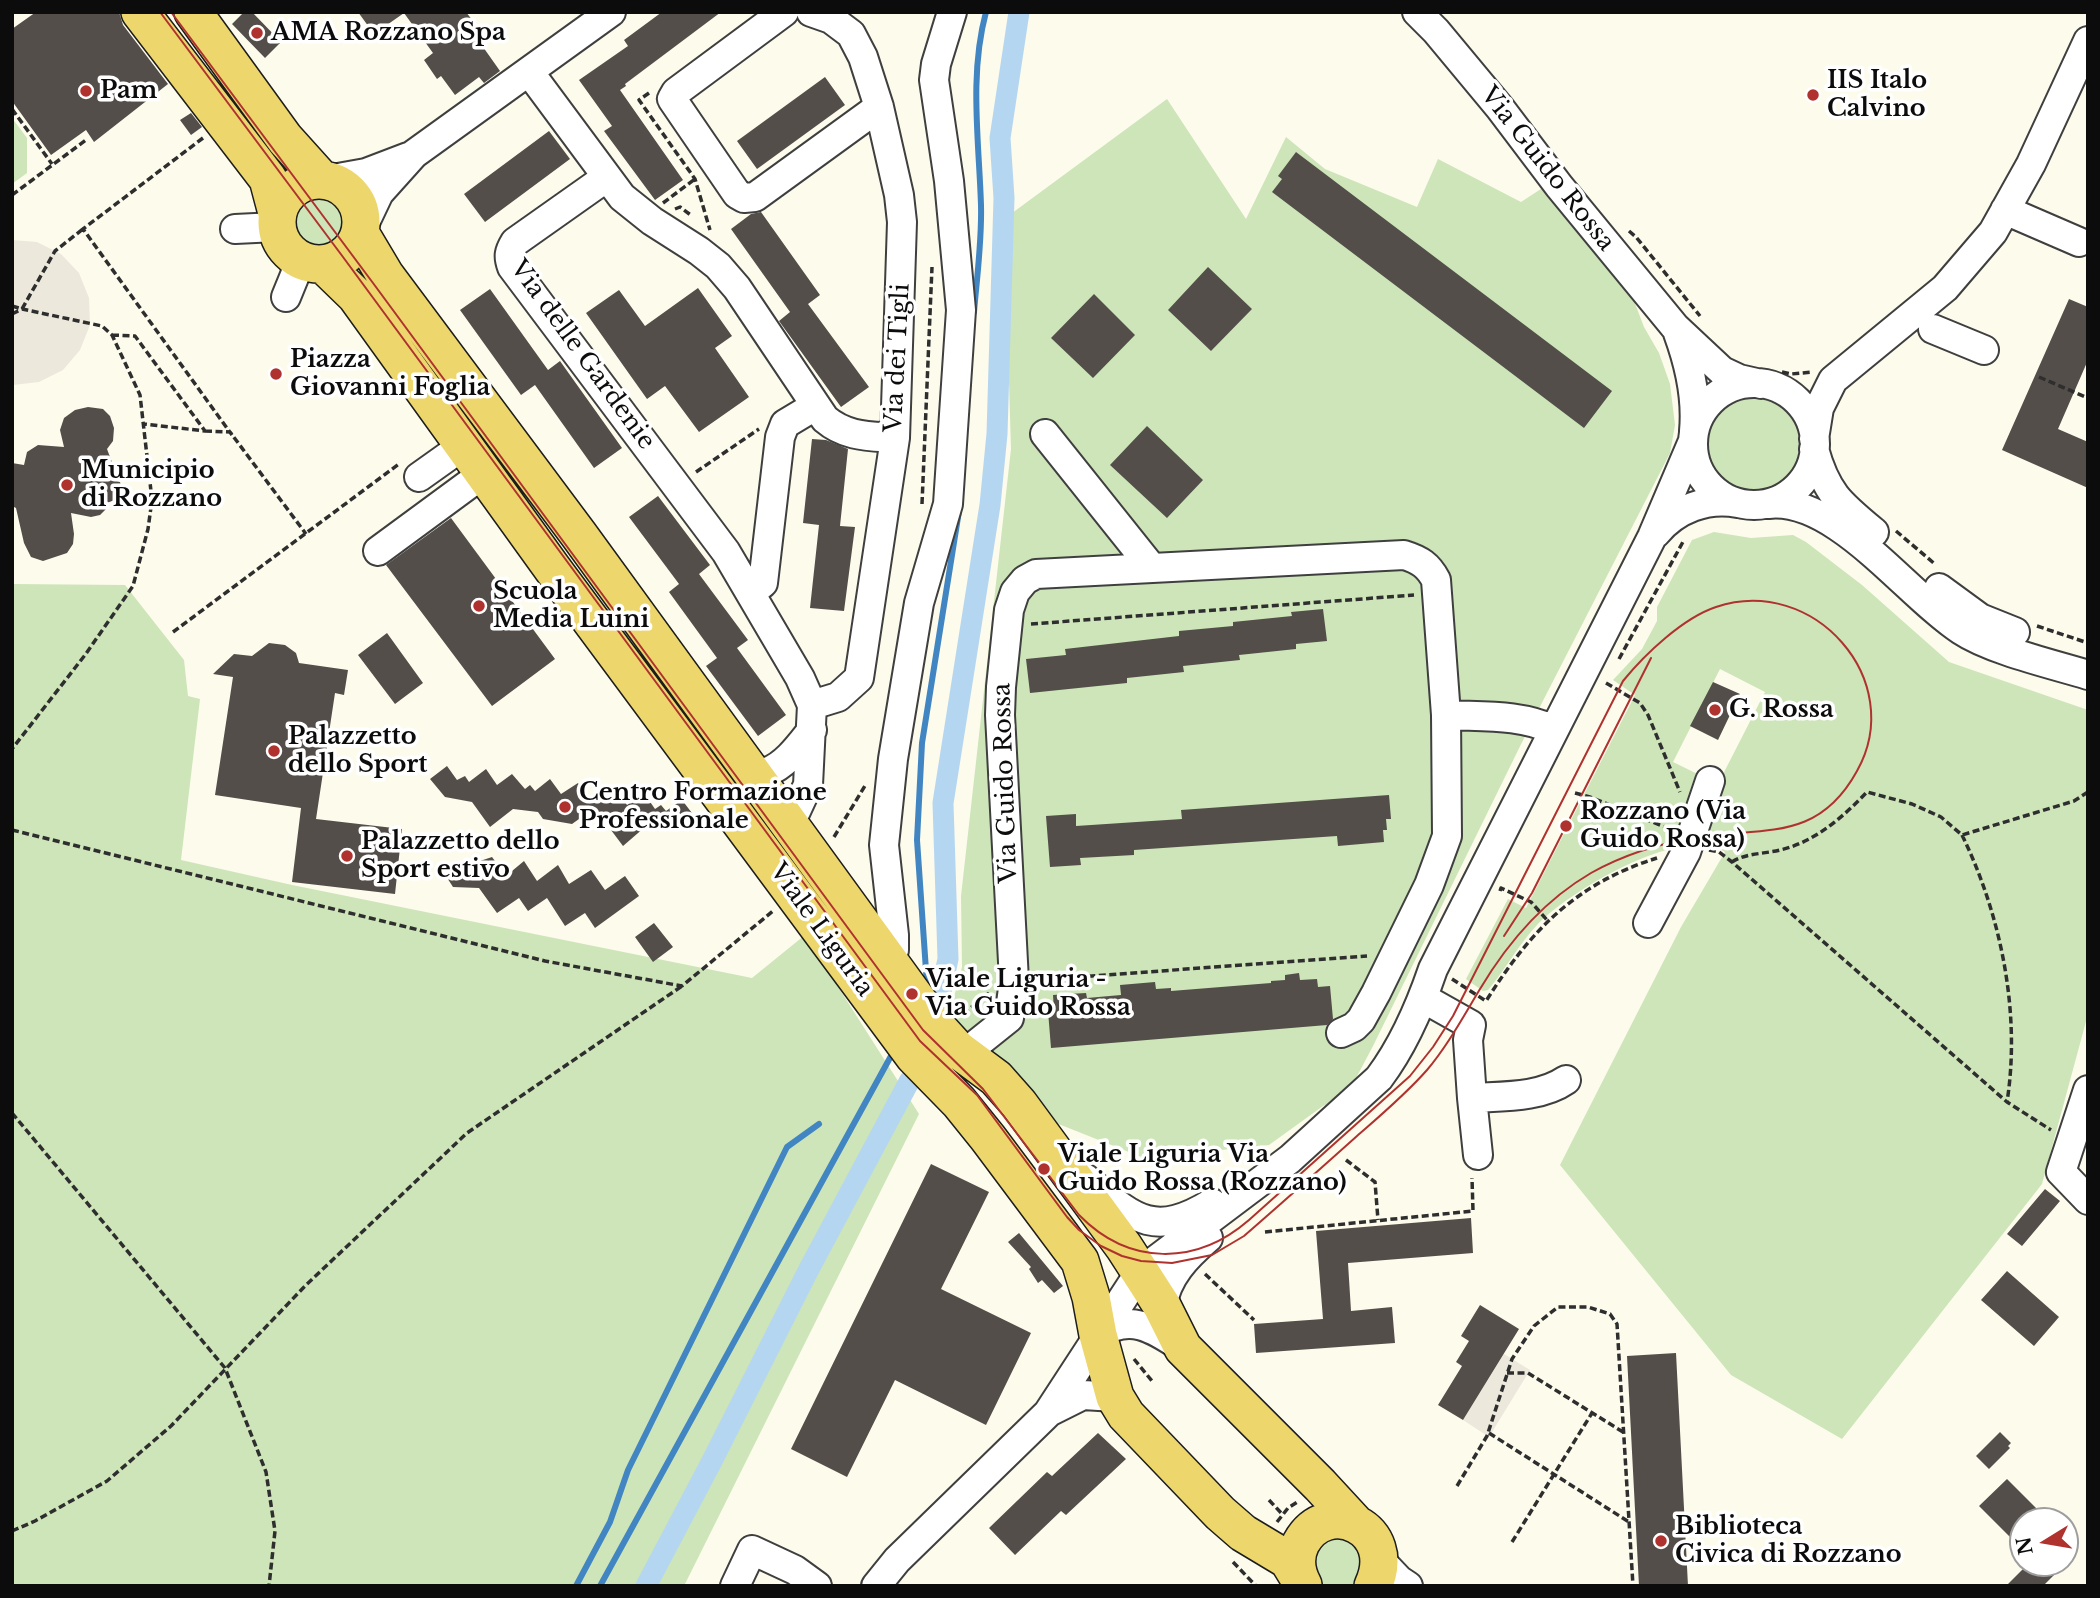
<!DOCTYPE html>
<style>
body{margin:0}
#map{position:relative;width:2100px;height:1598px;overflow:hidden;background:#fdfbec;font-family:"Libre Baskerville",serif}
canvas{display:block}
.frame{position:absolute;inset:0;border:14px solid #0c0c0c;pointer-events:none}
.north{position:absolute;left:2009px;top:1507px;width:70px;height:70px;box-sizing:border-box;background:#fff;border:2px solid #9e9e9e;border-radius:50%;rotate:259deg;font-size:19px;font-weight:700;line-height:28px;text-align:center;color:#0c0c0c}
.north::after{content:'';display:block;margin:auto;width:24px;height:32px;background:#b0322f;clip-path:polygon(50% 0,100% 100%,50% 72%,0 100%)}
</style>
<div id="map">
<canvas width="2100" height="1598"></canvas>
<div class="frame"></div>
<div class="north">N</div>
</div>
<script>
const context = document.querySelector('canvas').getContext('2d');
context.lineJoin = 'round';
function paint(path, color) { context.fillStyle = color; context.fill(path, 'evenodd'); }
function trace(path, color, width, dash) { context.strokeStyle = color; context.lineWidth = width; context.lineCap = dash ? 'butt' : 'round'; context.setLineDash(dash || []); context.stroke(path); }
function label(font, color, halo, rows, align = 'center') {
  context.font = font + ' "Libre Baskerville",serif'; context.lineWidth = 7; context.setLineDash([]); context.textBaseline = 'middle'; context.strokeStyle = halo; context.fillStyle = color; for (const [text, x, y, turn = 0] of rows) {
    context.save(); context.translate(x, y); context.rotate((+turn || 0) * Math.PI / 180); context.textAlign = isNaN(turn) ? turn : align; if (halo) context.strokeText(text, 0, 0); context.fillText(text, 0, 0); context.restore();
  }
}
const green = new Path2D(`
 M1167,99L1246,219L1286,137L1325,169L1417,207L1438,159L1521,202L1544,187L1629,288L1644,327L1659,353L1670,384L1675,425L1670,453L1528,730L1373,1046L1346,1097L1323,1106L1269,1145L1144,1158L1046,1119L949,1016L962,967L961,896L1011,449L1004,219Z
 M12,118L27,138V173L12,184Z
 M289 222a29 29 0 1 1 58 0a29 29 0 1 1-58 0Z
 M1704 444a50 50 0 1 1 100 0a50 50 0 1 1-100 0Z
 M1714,532L1751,538L1793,535L1806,542L1862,585L1949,662L2088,710V1014L2042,1184L1842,1439L1731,1375L1560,1165L1681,927L1725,852C1680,824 1570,891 1537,925C1518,945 1506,969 1488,990L1483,991L1466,979L1508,899L1526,908L1635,695L1613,680L1642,649L1657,621V607L1692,540ZM1720,669L1765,692L1718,784L1673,762Z
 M12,584L125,585L184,660L188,696L200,699L181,860L292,885L752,978L805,935L919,1114L684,1586H12Z
 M1340,1532L1367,1555L1355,1586H1320L1310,1551Z`);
const plaza = new Path2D(`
 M12,240L37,242L61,254L79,273L89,298L90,325L80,350L63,370L39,382L13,385Z
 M1504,1354L1530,1370L1489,1437L1463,1420Z`);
const stream = new Path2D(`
 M974,312C977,277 982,240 981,205C979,141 969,75 986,12
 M927,985L917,840L922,743L959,511
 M576,1586L610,1522L628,1470L787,1147L819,1124
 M600,1586L891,1056`);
const canal = new Path2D(`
 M939,1001L948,959L943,803L990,505L997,434L1004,198L1000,138L1019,12
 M646,1586L712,1461L809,1269L910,1080`);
const building = new Path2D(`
 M36,12H119L123,25L168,84L94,142L86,130L51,155L12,101V29Z
 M244,12H252L281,42L265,58L232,24Z
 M358,12H466L482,33L476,37L500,71L484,83L479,77L455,95L441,76L437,79L424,60L433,53L404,13L374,34Z
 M662,12H721L625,84L626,86L620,90L683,180L655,200L604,131L612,126L579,80L628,46L624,40Z
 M825,77L845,105L757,169L737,141Z
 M191,113L202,127L191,135L180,120Z
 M549,131L570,159L485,222L464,194Z
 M1296,152L1612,391L1584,428L1272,192L1282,179L1278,176Z
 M761,212L820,295L808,304L869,387L841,407L779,321L790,312L731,229L751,214Z
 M1208,267L1252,309L1211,351L1168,310Z
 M698,288L732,336L715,348L749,397L699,432L665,386L647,399L586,313L619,290L645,326Z
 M490,289L548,370L560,361L622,448L594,468L535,385L521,395L460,310Z
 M1094,294L1135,335L1093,378L1051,338Z
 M2069,299L2088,307V360L2058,429L2088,442V488L2002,450Z
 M88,407L103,409L110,416L114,428L113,441L107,449L113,465L103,478L120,482L124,496L107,503L106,509L100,515L91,517L71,513L74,534L73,544L67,553L43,561L31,557L24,543L16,508L12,506V463L24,465L27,452L38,445L64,447L60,430L64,418L75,410Z
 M1147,426L1203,480L1167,518L1110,465Z
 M812,439L826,440L848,449L840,526L855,527L844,611L810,608L819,525L803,523Z
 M658,496L710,565L699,574L748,640L737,648L786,715L758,736L706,666L717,658L669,592L679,584L629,517Z
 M451,518L555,659L492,706L386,565Z
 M1323,609L1327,641L1296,644V649L1239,655L1240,660L1183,666L1184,672L1127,678V683L1030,693L1026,659L1066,655L1065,649L1179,636V631L1233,626V622L1292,616L1291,612Z
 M387,633L423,683L395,704L358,655Z
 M269,643L285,645L296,653L299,663L348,670L344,695L335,693L316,819L402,829L395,894L292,882L301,808L215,795L233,677L213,674L234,654L252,656Z
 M1713,682L1740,694L1718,740L1690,726Z
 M447,766L457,780L465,776L469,782L486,769L497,785L512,774L525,789L530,785L535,791L550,779L561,794L578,783L590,799L595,796L600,801L616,788L627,805L644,793L655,809L661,805L666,811L682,800L695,817L676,831L645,827L623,846L605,822L579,819L572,824L543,819L538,812L513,809L490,827L472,802L445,797L430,779Z
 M1389,795L1391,819H1386L1387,830H1383L1384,842L1338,846L1337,836L1134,850V855L1080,858L1081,865L1050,867L1046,816L1076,814V826L1182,819L1181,810Z
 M492,857L506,876L524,861L537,881L558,865L569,884L591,870L605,890L625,876L639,896L595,928L585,913L565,926L547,898L528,911L519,898L497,913L479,888L453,887L444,873Z
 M654,923L673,947L653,962L635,937Z
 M1299,973L1300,980L1317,979L1318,987L1330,986L1333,1019L1327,1025L1051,1048L1048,1011H1054L1053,995L1086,993L1087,998L1121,995L1120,985L1155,982L1156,989L1171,988V991L1271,983V981L1285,980V975Z
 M931,1164L989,1192L941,1289L1031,1333L986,1425L895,1380L847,1477L791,1449Z
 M2045,1189L2060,1201L2022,1246L2007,1234Z
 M1471,1218L1473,1253L1348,1263L1351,1311L1392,1307L1395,1343L1256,1353L1254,1324L1323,1319L1316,1231Z
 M1019,1233L1063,1286L1054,1293L1042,1280L1038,1283L1029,1269L1031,1267L1008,1242Z
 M2007,1271L2059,1317L2034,1346L1981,1300Z
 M1480,1305L1519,1329L1463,1420L1438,1405L1462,1366L1456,1362L1469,1341L1461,1336Z
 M1676,1353L1688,1586H1639L1627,1356Z
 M2000,1432L2011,1443L2008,1446L2010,1448L1989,1469L1976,1456Z
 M1098,1433L1126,1459L1066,1515L1061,1511L1015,1555L989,1528L1047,1472L1052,1476Z
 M2007,1479L2049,1521H2023V1550L1979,1506Z
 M2029,1563H2066L2043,1586H2006Z`);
const path = new Path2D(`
 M649,93L639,100L695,179L710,230
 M12,109L52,164
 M203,138L83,229L232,435
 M12,195L86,140
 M663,203L695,179
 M675,209L680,207L692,216
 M1629,231L1636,237L1700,316
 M2088,270V269
 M12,306L22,309L55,251L83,229
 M12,314L22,309L102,326L112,335L140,395L152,500L148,529L133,586L85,655L12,749
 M112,335L135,336L205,431L144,424
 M1782,372L1791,374L1812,372
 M2039,377L2088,398
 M205,431L230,432L306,534
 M696,472L759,429
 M922,504L932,267
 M1896,531L1936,565
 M1031,624L1414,595
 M2037,626L2088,643
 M173,632L399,464
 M1619,659L1684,540
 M1606,683L1640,703L1648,715L1680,792
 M1575,793L1590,797L1670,829
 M12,830L545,961L682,986L773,911
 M1962,835C2001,915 2021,1013 2007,1102
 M834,837L866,784
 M1709,850L1719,852L1732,862L2007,1102L2051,1130
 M1732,862C1746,853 1764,854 1780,850C1815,842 1843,817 1867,792L1912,804L1941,817L1962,835L2074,801L2088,792
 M1500,891L1501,888L1531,902L1547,920
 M1452,979L1486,1001C1531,930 1575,884 1657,858
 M1036,980L1367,956
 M963,1014L989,993
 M12,1113L225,1368L266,1472L275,1531L269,1586
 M1346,1160L1375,1182L1378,1220
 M1265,1232L1473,1211L1472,1178
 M1205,1274L1254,1320
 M1134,1359L1152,1381
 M1507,1373H1528L1623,1432
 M1489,1433L1629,1522
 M1457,1486L1487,1436L1512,1359L1534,1326L1558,1307H1588L1610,1314L1617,1324L1633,1586
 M1269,1500L1283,1515
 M1277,1522L1288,1508L1299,1501
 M12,1531L35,1521L107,1481L171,1426L306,1285L467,1133L682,986
 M1512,1542L1592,1413
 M1233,1562L1256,1586`);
const minor = new Path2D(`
 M784,12L676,92L672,99L737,194L744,198L755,197L879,107
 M811,12L831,19L851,34L863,57L879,107L899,195L902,222L895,438L859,678L838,697L812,705
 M1417,12L1436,31L1500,108L1559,186L1675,327L1722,371L1739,379L1761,384
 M530,73L622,197L652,221L699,251L718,266L737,288L825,419C846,437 869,436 895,438
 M607,177L515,242C509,252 508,256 512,267L726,552L800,678L812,705L808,785L795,813L785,820
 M327,180L366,173L408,157
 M2005,210L2079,242
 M235,229L276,227
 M360,233L379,193L414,154L611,12
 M286,297L295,275L298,259
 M1933,329L1984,350
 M1678,333C1689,363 1697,399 1694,431
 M1693 444a61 61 0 1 1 122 0a61 61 0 1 1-122 0Z
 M1045,434L1152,568
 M1814,439L1819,408L1833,380L1945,288L1993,232L2031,164L2088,41
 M1814,449C1826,493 1840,504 1874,532
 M419,477L464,445
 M1768,504C1836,496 1907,595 1961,630C1991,650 2052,664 2088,675
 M1656,533C1676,509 1707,497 1738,503
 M378,551L484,473
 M1939,588L1980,618L2015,632
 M752,592L763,583L780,437L785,424L815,406
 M1446,715C1483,717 1520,714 1554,730
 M750,773C755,773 762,774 767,772C786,765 800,745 812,730
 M1648,923L1686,852L1710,781
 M889,963L894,950V935L884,845L893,759L919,603L948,504L961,310L949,181L934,80L936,64L952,12
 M1423,998L1471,1025L1468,1040L1472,1098C1502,1096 1540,1098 1566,1080
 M964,1054L1009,1018L1014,981L1000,715L1001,687L1009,610L1015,592L1025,580L1036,574L1404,555C1420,560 1428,565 1436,580L1446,715L1447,836L1429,885L1376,993L1361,1020L1354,1027L1341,1033
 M2088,1090L2061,1172L2088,1200
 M1472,1098L1478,1155
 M1085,1178C1132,1217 1152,1240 1212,1203
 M1162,1306C1167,1276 1186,1257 1208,1238
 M1098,1335C1130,1312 1154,1329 1183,1348
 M1051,1411L1083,1395L1115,1397
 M1380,1560L1399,1580L1408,1586
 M735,1586L752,1550L795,1570L817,1586
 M876,1586L897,1560L1048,1413L1140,1272L1290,1159L1379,1078C1403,1046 1420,1007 1433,969L1652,537L1693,441`);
const major = new Path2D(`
 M140,12L268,179L277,213
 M193,12L285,139L321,179
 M277 222a42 42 0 1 1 84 0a42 42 0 1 1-84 0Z
 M360,233L385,275L579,535L936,1026L957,1049L996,1078L1019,1104L1124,1247L1162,1306L1183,1348L1320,1485L1356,1524
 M323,264L356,296L552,568L914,1056L959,1102L988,1138L1080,1261L1091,1297L1098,1335L1115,1397L1126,1415L1220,1513L1243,1533L1288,1560L1299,1578
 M1303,1585C1296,1572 1294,1557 1301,1543C1327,1495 1400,1528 1373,1586`);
const tram = new Path2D(`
 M160,12L343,257L920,1041L977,1095L1067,1217L1079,1230L1101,1246L1122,1256L1141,1261L1172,1263L1212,1255L1244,1236C1282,1203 1319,1170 1357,1136C1381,1115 1406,1094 1427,1070C1448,1045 1463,1017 1480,989C1508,942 1543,901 1591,873C1625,854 1661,843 1699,837C1765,827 1818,842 1857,771C1908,680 1813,574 1716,607C1683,618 1645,654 1623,681L1453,1016L1433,1047L1410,1076L1249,1220C1196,1266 1129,1266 1079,1215L983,1089L923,1030L373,283L171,12
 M1504,936L1532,893L1651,658`);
const markers = [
 [257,33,7,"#b0322f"],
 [86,91,7,"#b0322f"],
 [1813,95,7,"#b0322f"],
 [276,374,7,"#b0322f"],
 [67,485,7,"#b0322f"],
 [479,606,7,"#b0322f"],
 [1715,710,7,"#b0322f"],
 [274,751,7,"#b0322f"],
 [565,807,7,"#b0322f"],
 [1566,826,7,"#b0322f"],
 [347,856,7,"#b0322f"],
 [912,994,7,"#b0322f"],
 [1044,1169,7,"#b0322f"],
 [1661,1541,7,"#b0322f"]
];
const poiNames = [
 ["AMA Rozzano Spa",271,33],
 ["IIS Italo",1827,81],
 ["Calvino",1827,109],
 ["Pam",100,91],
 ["Piazza",290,360],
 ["Giovanni Foglia",290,388],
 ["Municipio",81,471],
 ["di Rozzano",81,499],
 ["Scuola",493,592],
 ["Media Luini",493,620],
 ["G. Rossa",1729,710],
 ["Palazzetto",288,737],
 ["dello Sport",288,765],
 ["Centro Formazione",579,793],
 ["Professionale",579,821],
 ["Rozzano (Via",1580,812],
 ["Guido Rossa)",1580,840],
 ["Palazzetto dello",361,842],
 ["Sport estivo",361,870],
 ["Viale Liguria -",926,980],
 ["Via Guido Rossa",926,1008],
 ["Viale Liguria Via",1058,1155],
 ["Guido Rossa (Rozzano)",1058,1183],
 ["Biblioteca",1675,1527],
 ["Civica di Rozzano",1675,1555]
];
const streetNames = [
 ["Via Guido Rossa",1547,169,52],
 ["Via delle Gardenie",582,355,54],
 ["Via dei Tigli",898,358,-87],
 ["Via Guido Rossa",1006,783,-92],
 ["Viale Liguria",821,930,54]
];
paint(green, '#cde5b9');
paint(plaza, '#ece9dc');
trace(stream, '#4186c2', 6);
trace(canal, '#b5d6f1', 21);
paint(building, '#534e49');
trace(minor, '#3f3f3f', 32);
trace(major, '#1d1d1d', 40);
trace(path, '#2e2e2e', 3.5, [7, 3.5]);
trace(minor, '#fff', 28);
trace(major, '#edd66c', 37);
trace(tram, '#b0322f', 2);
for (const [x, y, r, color] of markers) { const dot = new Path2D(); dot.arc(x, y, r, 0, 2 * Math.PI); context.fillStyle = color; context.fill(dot); trace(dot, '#fff', 2.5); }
label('bold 24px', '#0c0c0c', '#fff', poiNames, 'left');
label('24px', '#0c0c0c', '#fff', streetNames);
</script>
